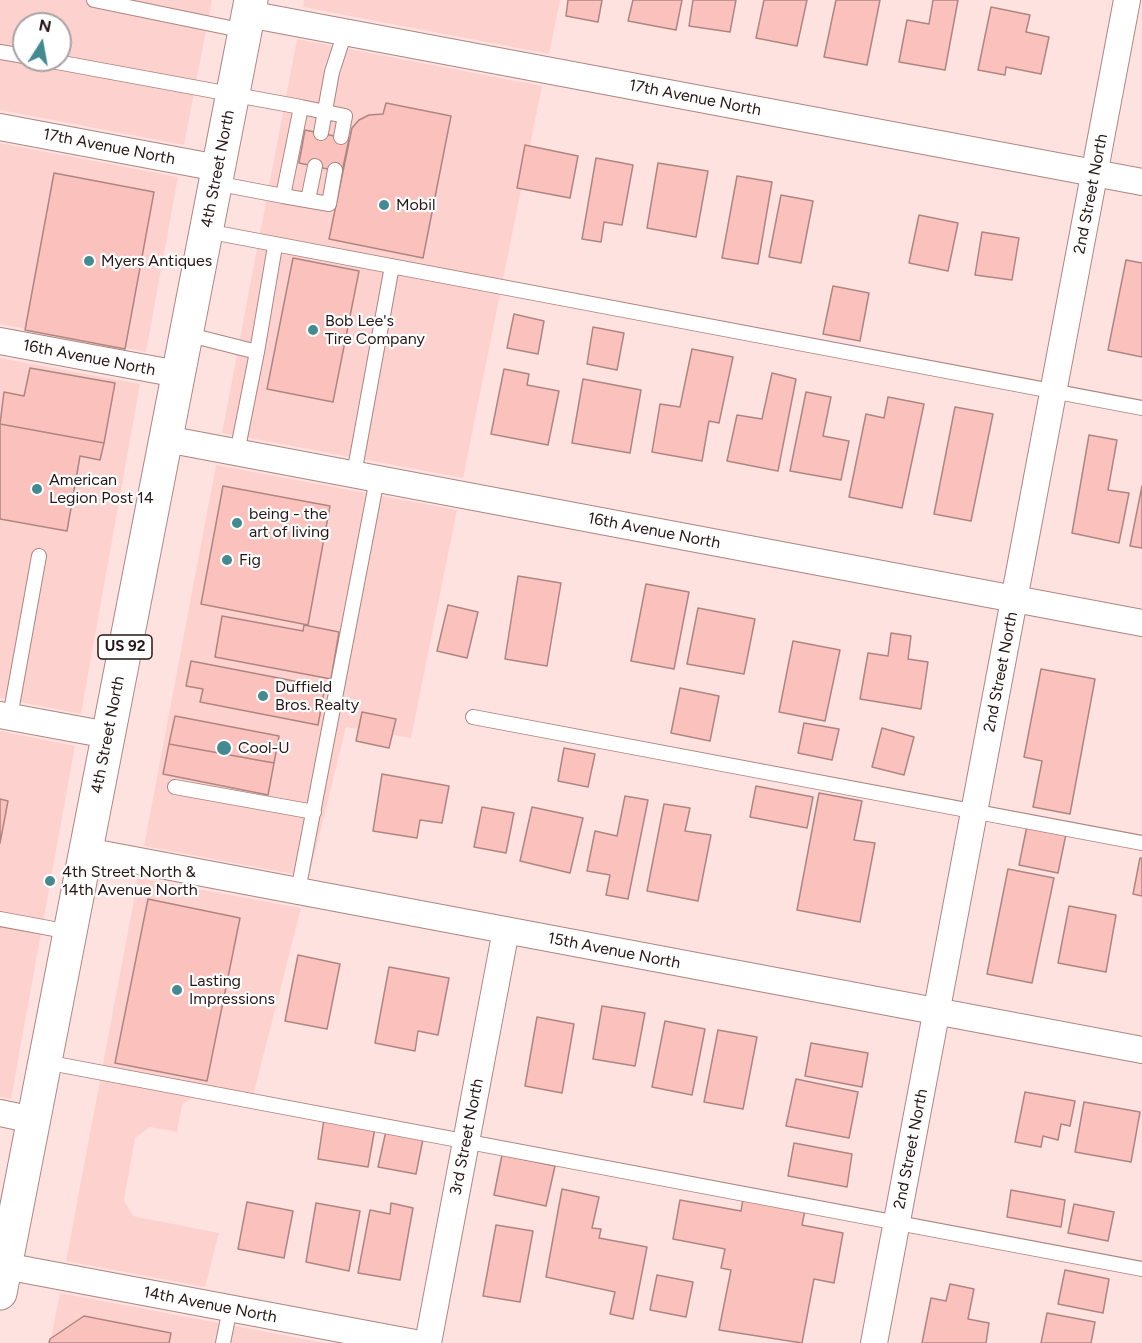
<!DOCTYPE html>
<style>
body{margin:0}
#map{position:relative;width:1142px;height:1343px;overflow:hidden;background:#fee2e0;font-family:Figtree,sans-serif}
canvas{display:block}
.north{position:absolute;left:12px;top:12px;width:60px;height:60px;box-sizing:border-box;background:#fff;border:2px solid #a9a2a2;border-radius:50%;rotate:11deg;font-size:16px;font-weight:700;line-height:24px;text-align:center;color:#271716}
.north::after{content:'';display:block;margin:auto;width:21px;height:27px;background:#438a91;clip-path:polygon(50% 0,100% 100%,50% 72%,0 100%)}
</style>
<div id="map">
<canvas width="1142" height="1343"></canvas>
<div class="north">N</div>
</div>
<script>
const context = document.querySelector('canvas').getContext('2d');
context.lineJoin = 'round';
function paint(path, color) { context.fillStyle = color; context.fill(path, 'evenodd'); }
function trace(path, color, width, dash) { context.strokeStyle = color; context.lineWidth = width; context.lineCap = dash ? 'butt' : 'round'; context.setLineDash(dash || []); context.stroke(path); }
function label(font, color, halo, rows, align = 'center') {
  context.font = font + ' Figtree,sans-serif'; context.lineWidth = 4.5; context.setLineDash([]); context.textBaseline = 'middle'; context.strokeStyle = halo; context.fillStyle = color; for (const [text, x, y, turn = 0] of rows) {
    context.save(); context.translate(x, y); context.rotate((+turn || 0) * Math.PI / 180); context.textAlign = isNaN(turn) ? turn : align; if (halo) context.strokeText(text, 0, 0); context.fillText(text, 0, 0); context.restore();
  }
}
const built = new Path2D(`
 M0,0H212L184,145L0,110ZM24,24H60V60H24Z
 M304,0H560L549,54L303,7Z
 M297,39L542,86L463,478L222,433Z
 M0,143L178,177L146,352L0,324Z
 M0,358L140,384L81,714L0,698Z
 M216,465L457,510L411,738L346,727L309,877L144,846Z
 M0,731L75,746L11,1099L0,1097Z
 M138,878L301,908L251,1104L197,1094L182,1105L177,1132L150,1127L135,1138L124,1200L133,1216L219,1233L205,1287L66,1261Z
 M60,1293L325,1343H50Z`);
const building = new Path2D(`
 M568,0H602L598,22L566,16Z
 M633,0H682L676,30L628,21Z
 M693,0H736L730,32L689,26Z
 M764,0H807L797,46L756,38Z
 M836,0H880L867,65L824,57Z
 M933,0H958L945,70L899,62L907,20L929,24Z
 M991,7L1030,15L1026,32L1049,37L1041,74L1006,67L1005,75L978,70Z
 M386,103L451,116L423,258L329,239L352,128L359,120L369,115L383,114Z
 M305,130L349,139L342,172L299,163Z
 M525,145L578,156L570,198L517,188Z
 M596,158L633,165L622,225L604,222L601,242L582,239Z
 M658,163L708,171L696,237L647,228Z
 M54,173L154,192L125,349L25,330Z
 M737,176L772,182L758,264L722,258Z
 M781,195L813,201L801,263L769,257Z
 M919,215L958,223L948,271L909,263Z
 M982,232L1019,238L1012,280L975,275Z
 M293,258L359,271L333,402L267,389Z
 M1126,260L1142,263V357L1108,350Z
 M833,286L869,293L860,341L823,334Z
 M514,314L544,321L538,354L507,348Z
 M593,327L624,333L617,370L587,364Z
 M692,349L733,357L719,423L709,421L702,461L652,452L660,404L680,407Z
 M30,368L115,383L104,443L0,424L4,392L24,396Z
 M504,369L529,374L527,385L559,391L548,445L491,434Z
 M772,373L796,379L778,471L727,461L737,415L762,419Z
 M583,379L641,390L630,453L572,443Z
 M806,392L831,397L823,436L849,441L841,480L790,471Z
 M888,397L924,404L902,508L849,497L866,414L884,418Z
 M955,407L993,414L971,521L934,514Z
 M0,424L104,443L100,460L80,456L67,531L0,519Z
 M1089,435L1117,440L1108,490L1129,493L1119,543L1072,533Z
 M223,486L330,506L308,625L201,604Z
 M1142,486V548L1130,546Z
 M518,576L561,583L547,666L505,659Z
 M646,584L689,592L674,669L631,661Z
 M448,605L478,612L467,658L437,651Z
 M698,608L755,619L744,674L687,664Z
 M222,616L303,631L304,625L339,632L331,679L215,657Z
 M891,633L911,636L908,659L928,662L921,709L860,699L868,653L888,656Z
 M793,641L840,650L825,721L779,712Z
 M191,661L325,687L318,725L200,702L203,689L186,686Z
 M1041,669L1095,679L1070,814L1033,807L1042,761L1024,757Z
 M680,688L719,696L710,741L671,733Z
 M362,712L396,719L389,748L356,741Z
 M175,716L279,736L274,763L169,744Z
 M804,723L839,729L832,760L798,753Z
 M882,728L914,737L904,775L872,767Z
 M169,744L274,763L268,795L163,774Z
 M564,748L595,754L588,787L558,781Z
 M382,774L449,786L442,823L420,820L417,838L373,831Z
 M756,786L813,797L807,828L750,817Z
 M819,793L862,801L854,840L875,843L860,922L797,910Z
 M625,796L648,800L628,899L606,895L610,875L587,871L595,831L617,836Z
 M0,799L8,801L0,843Z
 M664,804L690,808L685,831L711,835L698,901L647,891Z
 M482,807L514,813L506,853L474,847Z
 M532,807L583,818L570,873L520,861Z
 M1027,826L1066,834L1058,873L1019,865Z
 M1140,858H1142V896L1133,894Z
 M1008,869L1054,878L1032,983L987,974Z
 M148,899L240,918L207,1081L115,1063Z
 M1069,906L1116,915L1106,972L1058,963Z
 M298,955L340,964L327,1029L285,1021Z
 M389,967L449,978L438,1035L418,1031L415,1051L375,1043Z
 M602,1006L645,1013L635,1066L593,1059Z
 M537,1017L574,1024L562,1093L525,1086Z
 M665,1021L705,1029L692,1095L652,1087Z
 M718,1030L757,1037L743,1109L704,1102Z
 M811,1043L868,1053L862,1087L805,1076Z
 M796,1079L858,1092L849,1138L786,1126Z
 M1025,1092L1075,1101L1070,1126L1061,1124L1058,1140L1043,1136L1041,1147L1015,1142Z
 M1084,1102L1140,1112L1131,1162L1075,1152Z
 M324,1119L375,1128L368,1167L318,1159Z
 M386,1131L423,1139L416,1174L378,1167Z
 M794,1143L852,1154L847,1187L788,1176Z
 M502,1155L555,1166L546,1206L494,1195Z
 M562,1189L599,1197L592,1228L601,1229L599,1238L647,1247L633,1319L610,1314L615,1292L546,1277Z
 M1011,1190L1065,1200L1061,1227L1007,1217Z
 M743,1199L805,1210L802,1225L843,1233L834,1283L814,1279L802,1343L719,1330L731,1270L721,1268L725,1249L673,1239L680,1200L741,1211Z
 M247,1202L293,1211L284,1258L238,1249Z
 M316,1203L360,1211L349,1271L306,1262Z
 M391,1203L413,1208L400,1280L358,1273L370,1210L390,1214Z
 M1074,1204L1114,1212L1108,1241L1068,1233Z
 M496,1225L533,1231L520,1302L483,1296Z
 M1065,1270L1109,1279L1103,1313L1058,1304Z
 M657,1275L693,1282L686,1317L650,1310Z
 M950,1284L974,1289L968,1319L989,1323L986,1343H922L931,1298L946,1301Z
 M1047,1313L1095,1322L1091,1343H1041Z
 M84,1316L171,1333L169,1343H49L50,1339Z`);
const lane = new Path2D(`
 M94,0L245,31
 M0,52L24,56
 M46,60L301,107L283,196L215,183
 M301,107L345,116L341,137
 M321,133L332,72L345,32
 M283,196L329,204L335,170
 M308,200L315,166
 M206,231L1142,408
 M186,334L257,352L275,246
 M237,453L257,352
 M354,474L392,266
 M10,717L39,556
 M473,717L1142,843
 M175,787L314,812
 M298,891L377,479
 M0,919L70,932
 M45,1062L1142,1269
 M223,1343L230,1308`);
const street = new Path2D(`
 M248,14L1142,182
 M0,127L218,168
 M0,341L178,374
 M166,439L1142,623
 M0,715L108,735
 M86,851L1142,1050
 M0,1113L33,1120
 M5,1266L415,1343
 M428,1343L506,930
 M874,1343L1127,0`);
const primary = new Path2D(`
 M0,1293L251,0`);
const markers = [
 [384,205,6,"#438a91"],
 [89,261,6,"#438a91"],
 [313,330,6,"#438a91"],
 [37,489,6,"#438a91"],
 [237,523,6,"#438a91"],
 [227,560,6,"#438a91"],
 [263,696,6,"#438a91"],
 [224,748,8,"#438a91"],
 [50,881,6,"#438a91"],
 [177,990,6,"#438a91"]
];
const shields = [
 [125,647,54]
];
const shieldNames = [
 ["US 92",125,647]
];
const streetNames = [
 ["17th Avenue North",695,98,11],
 ["17th Avenue North",109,147,11],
 ["4th Street North",218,169,-79],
 ["2nd Street North",1091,194,-79],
 ["16th Avenue North",89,358,11],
 ["16th Avenue North",654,531,11],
 ["2nd Street North",1001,672,-79],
 ["4th Street North",108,735,-79],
 ["15th Avenue North",614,951,11],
 ["3rd Street North",467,1137,-79],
 ["2nd Street North",911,1149,-79],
 ["14th Avenue North",210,1305,11]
];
const poiNames = [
 ["Mobil",396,205],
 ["Myers Antiques",101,261],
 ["Bob Lee's",325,321],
 ["Tire Company",325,339],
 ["American",49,480],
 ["Legion Post 14",49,498],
 ["being - the",249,514],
 ["art of living",249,532],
 ["Fig",239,560],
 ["Duffield",275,687],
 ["Bros. Realty",275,705],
 ["Cool-U",238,748],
 ["4th Street North &",62,872],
 ["14th Avenue North",62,890],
 ["Lasting",189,981],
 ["Impressions",189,999]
];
paint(built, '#fdd2ce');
paint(building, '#fbc2bd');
trace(building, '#af8582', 1.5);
trace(lane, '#ae8480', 16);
trace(street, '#ae8480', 28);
trace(primary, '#ae8480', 35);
trace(lane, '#fff', 14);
trace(street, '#fff', 26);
trace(primary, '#fff', 33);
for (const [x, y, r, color] of markers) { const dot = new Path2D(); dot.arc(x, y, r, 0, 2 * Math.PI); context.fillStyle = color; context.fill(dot); trace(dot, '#fff', 2); }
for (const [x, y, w] of shields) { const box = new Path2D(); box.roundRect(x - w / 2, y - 12, w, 24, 4.5); context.fillStyle = '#fff'; context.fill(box); trace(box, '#271716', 1.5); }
label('bold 15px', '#271716', null, shieldNames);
label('16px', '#271716', '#fff', streetNames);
label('16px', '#271716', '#fff', poiNames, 'left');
</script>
